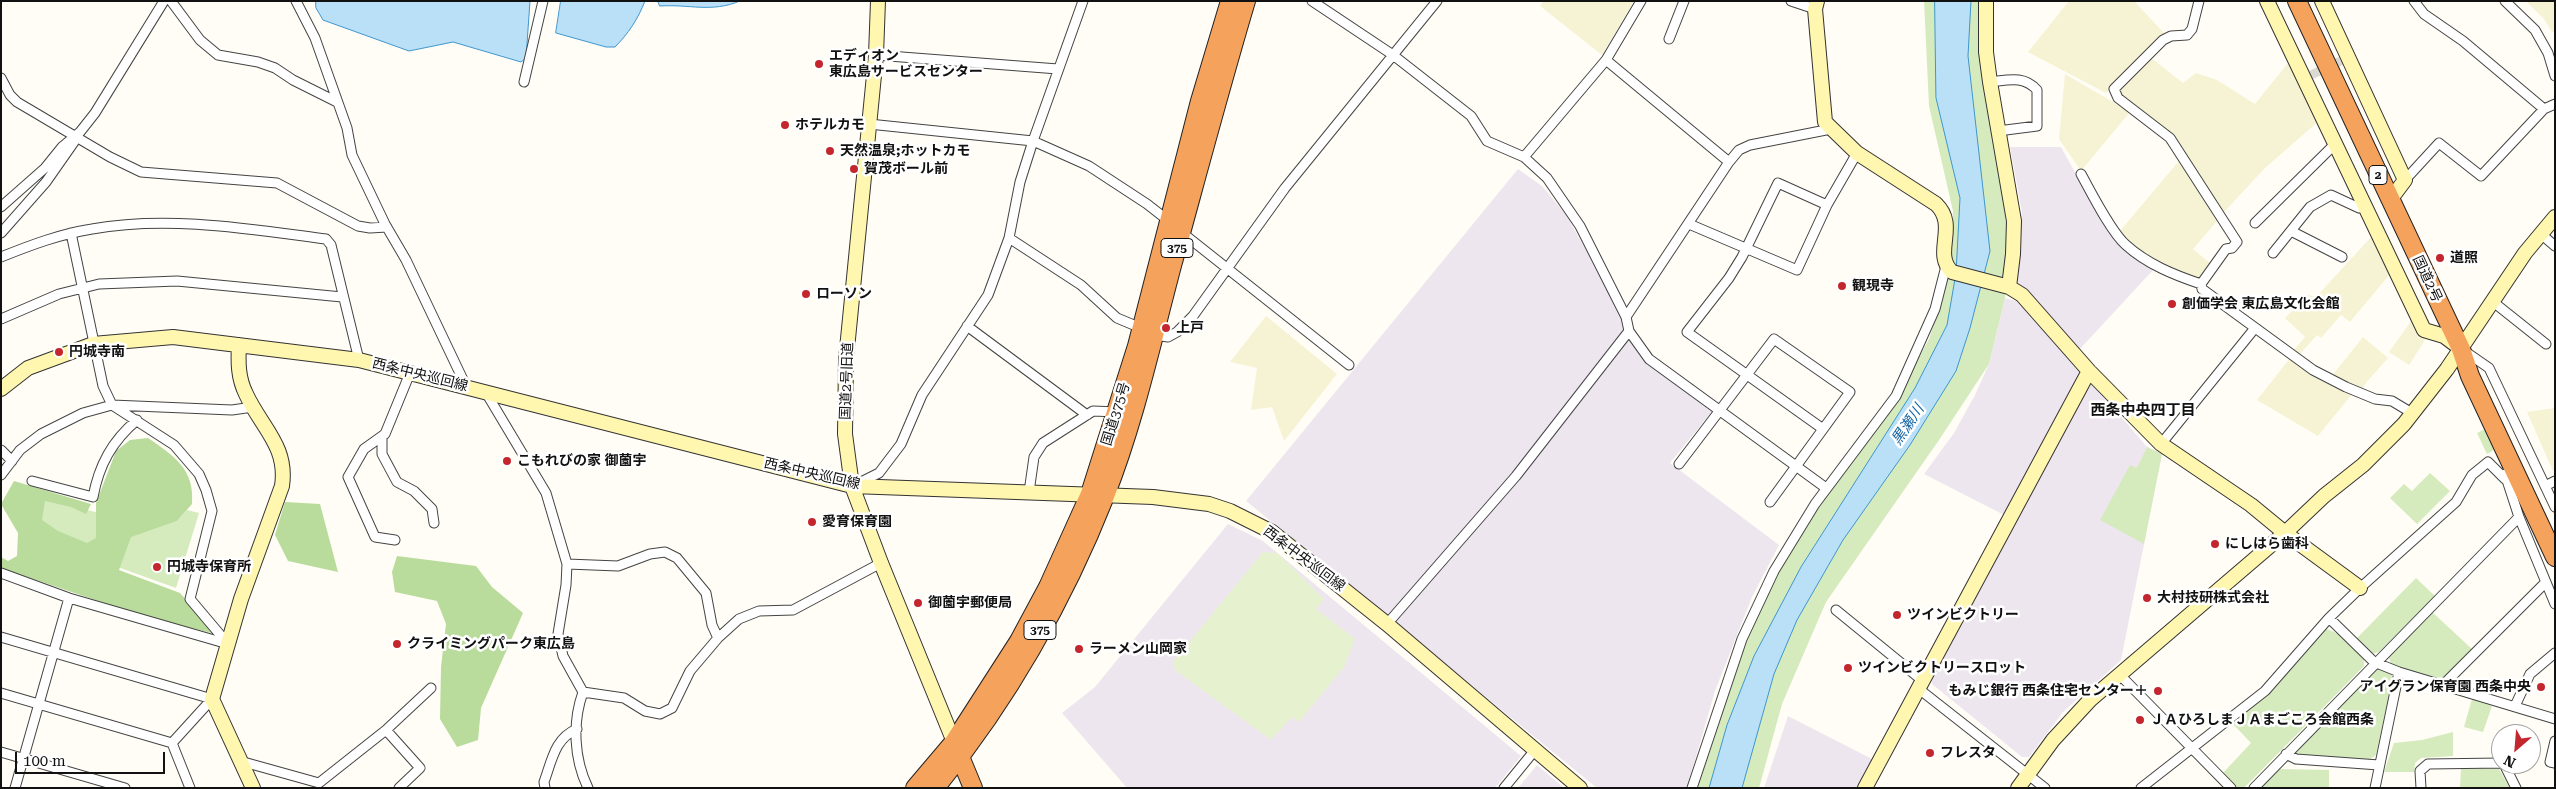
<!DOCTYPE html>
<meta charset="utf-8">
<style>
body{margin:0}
#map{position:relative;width:2556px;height:789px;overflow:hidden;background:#fffdf5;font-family:"Roboto Serif",serif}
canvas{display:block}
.frame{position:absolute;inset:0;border:2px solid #111;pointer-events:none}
.north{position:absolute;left:2491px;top:724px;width:50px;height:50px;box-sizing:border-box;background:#fff;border:1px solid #a0a0a0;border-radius:50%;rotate:207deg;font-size:14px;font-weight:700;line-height:20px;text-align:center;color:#111}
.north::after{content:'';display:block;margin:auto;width:18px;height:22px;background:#c4262e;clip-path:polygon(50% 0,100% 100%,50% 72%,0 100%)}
.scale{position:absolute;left:15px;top:752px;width:150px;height:22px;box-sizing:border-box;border:2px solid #111;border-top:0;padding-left:6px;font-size:15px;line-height:18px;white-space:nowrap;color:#111;-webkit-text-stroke:4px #fff;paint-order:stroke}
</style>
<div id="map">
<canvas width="2556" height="789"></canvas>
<div class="frame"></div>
<div class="north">N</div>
<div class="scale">100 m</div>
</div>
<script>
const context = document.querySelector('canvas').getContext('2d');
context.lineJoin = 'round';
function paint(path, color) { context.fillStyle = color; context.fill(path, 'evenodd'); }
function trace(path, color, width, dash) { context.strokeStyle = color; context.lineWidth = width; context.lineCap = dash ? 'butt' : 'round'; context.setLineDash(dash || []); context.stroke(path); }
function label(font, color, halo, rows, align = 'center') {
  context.font = font + ' "Roboto Serif","Noto Sans JP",serif'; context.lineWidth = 5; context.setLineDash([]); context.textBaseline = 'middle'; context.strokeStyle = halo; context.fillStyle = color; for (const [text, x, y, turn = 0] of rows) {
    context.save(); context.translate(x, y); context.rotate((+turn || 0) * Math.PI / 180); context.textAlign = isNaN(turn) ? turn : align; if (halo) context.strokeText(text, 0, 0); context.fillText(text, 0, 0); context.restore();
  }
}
const industrial = new Path2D(`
 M2010,147H2061L2086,192L2104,219L2154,269L2079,350L2027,291L2012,284L2022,212Z
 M1518,169L1542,186L1567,216L1647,360L1714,409L1670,463L1779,545L1752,597L1715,691L1687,788H1597L1246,501Z
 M2005,298L2016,301L2026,308L2082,371L2006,516L1924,474L1954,433L1975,395L1989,364Z
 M2089,383H2092L2147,447L2162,454L2121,660L2063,712L2029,757H2022L1932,684L1931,679Z
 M1228,524L1263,541L1521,756L1495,788H1127L1062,713L1095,687Z
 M1788,716L1874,760L1859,788H1764Z
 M1537,765L1564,788H1518Z`);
const farmland = new Path2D(`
 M1543,1H1634L1602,55L1540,6Z
 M2069,1H2134L2165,34L2106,93L2028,52Z
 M2526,1H2555V31L2552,32L2544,19Z
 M2150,57L2183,83L2196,73L2217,80L2255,104L2292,58L2321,119L2265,168L2224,212L2172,136L2118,95L2117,91Z
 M2065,74L2130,112L2081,171L2059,139Z
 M2179,161L2218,220L2193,249L2210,263L2198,279L2180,274L2155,261L2127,240L2120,231Z
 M2374,234L2391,273L2350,322L2341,315L2321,338L2317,335L2299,355L2293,351L2305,337L2285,318L2308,295L2316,297Z
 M1266,316L1337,374L1284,441L1272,407L1251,410L1257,368L1230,362Z
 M2414,317L2425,340L2409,365L2389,352Z
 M2363,337L2388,358L2365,384L2362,391L2331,377Z
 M2291,357L2353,393L2318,436L2257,400Z
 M2555,408V470L2553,471L2527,412Z`);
const green = new Path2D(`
 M1924,1H1979L2004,190L2009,259L2005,298L1989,364L1939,440L1826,602L1782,704L1759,788H1695L1734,665L1779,563L1901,391L1929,339L1939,309L1951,255L1953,211L1929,106Z
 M2489,427L2495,439L2494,450L2487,454L2477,433Z
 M2147,447L2162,454L2144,544L2100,520L2130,465L2137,468Z
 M2430,473L2450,491L2417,524L2390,498L2404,484L2412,491Z
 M29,494L95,512L138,534L177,521L187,510L199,513L176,588L37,538Z
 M2416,578L2435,596L2379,652L2371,654L2356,639Z
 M2431,611L2472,649L2444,679L2440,680L2391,664L2388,655Z
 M2325,629C2341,631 2354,649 2364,660V666L2244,788H2237L2222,774L2251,743L2231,722Z
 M2379,669L2391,674L2393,679L2376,755L2369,760L2298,756L2293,751L2372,671Z
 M2472,699L2492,706L2483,732L2464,727Z
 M2453,732V756L2421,758L2415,763L2414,772H2384L2394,743L2422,740Z
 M2461,767L2499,769L2510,788H2460Z
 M2280,769L2329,770V788H2258L2275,771Z`);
const forest = new Path2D(`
 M148,438C174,456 195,469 192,504L177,521L131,537L119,570L180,593L216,634L145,617L1,568V557L8,561L17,556L18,533L1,504L14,481L91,504L86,514L71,507L45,501L42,520L58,531L87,543L96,538V503L116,451L130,440Z
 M285,502L320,504L338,572L288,561L275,535Z
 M397,556L476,566L492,587L523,613L481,708L478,740L457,747L440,719L441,667L446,624L437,601L395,592L392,572Z`);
const pitch = new Path2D(`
 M1263,552L1277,553L1324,599L1316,609L1355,639L1344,667L1299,722L1292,717L1271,740L1175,670L1173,662Z`);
const water = new Path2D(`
 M316,1H530L526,58L521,62L453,42L409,51L323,20L316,8Z
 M561,1H645C638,19 628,34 615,47H606L556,33Z
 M658,1H740C711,13 690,4 660,6Z
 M1935,1H1971L1968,56L1990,251L1970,328L1956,371L1910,445L1843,540L1797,620L1774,674L1742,788H1709L1727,725L1754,656L1801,567L1915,388L1947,325L1956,273L1960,198L1936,98Z`);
const streetTunnel = new Path2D(`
 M2311,75L2343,60`);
const street = new Path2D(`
 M171,1L200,40L218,55L258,62L275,68L293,80L337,102
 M296,1L315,38L347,128L352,155L385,224L406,260L466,386
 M1312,1L1393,55L1471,116L1487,141L1524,157L1547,178L1580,226L1626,317L1629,331L1649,359L1826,488
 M1791,1L1815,9
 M2199,1L2192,29L2187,35L2171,36L2163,40L2114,89L2118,98L2170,138L2237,242L2232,248L2226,249L2201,284L2202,289L2313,370L2346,387L2375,399L2392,401L2412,413
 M2414,1L2424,14L2463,41L2544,109L2555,104
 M2505,1L2535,30L2548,53L2555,76
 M1669,39L1684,1
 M876,55L1058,69
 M1606,60L1729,162
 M1,78L10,95L17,102L110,157L141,172L277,183L358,226L370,228L387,227
 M524,82L543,1
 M1990,82C2008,80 2024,75 2037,90V126L1998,131
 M869,124L1033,141L1089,166L1147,204L1170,222
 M1524,157L1606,60L1641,1
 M2081,174C2091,192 2111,232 2126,245C2147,264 2174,275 2201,284
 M2405,180L2439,143L2481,176L2544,109
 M1,207L45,168L62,147L80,132L95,113L164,1
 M2255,223L2335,144
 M1689,224L1797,270L1827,205L1857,153
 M1180,231L1349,365
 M2291,231L2342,257
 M1,233L46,182L74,142
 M71,233L103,386L112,405L174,445L199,474L206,490L212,511L190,599L228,644
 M2541,234L2555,246
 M1009,238L1081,285L1117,318L1141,328
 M2273,253L2310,207L2331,195L2359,208
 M1,257C31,245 60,234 92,229C168,215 250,229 326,239L331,245L359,360
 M2492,301L2546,344
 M1626,317L1729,162L1739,150L1750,145L1831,129
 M1,319L59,294L99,284L177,281L342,297
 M967,326L1087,415
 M1155,335L1168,337L1177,332L1193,316L1285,188L1437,1
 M2463,350L2489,368L2555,507
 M485,391L546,493L567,564L566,585L558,634L563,656L583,692C572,723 574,759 588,788
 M1823,429L1687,332L1729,278L1742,257L1778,183L1827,205
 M382,436V454L397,482L414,491L432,509L434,523
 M2161,444L2255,328
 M1,450L12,461
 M1679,464L1774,339L1850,392L1770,502
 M2505,474L2519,517L2555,604
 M1,475L20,450L41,434L83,413L112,405L232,410L253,407
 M32,481L93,497C99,465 112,441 137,420
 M855,485L879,473L901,444L922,395L988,295L1009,238L1020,182L1033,141L1083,1
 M2545,486L2555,481
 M1029,492L1034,457L1043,443L1093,411L1117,412
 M395,540L375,537L348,477L364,449L385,434L410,373
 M567,564L618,566L650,554L665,552L677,558L706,593L712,625L718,638
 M1,573L69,598L228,644
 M1836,610L1923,681
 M2329,618L2374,662L2399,672L2555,719
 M1387,624L1516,476L1629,331
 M1,637L212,699L172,743L190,788
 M2119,674L2231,788
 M2443,685L2545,583
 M1919,689L2045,788
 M583,692L624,698L645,711L660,714L672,708L690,671L718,638L739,619L759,611L793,610L881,563
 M1,693L172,743
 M2515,706L2530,674L2555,653
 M386,730L420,768L399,788
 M2555,741L2550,762L2555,763
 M1,752L125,788
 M2286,754L2296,759L2379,765
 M240,761L319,783L386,730L431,688
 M2504,764L2516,788
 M15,788L69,598
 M545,788L544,782C552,760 555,738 577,729
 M1504,788L1535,750
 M1692,788L1742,639L1774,571L1815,504L1896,396L1935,309L1946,266
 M2141,788L2265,691L2329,618L2360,588L2456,502L2472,475L2488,462L2505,479
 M2254,788L2519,517
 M2375,788L2399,672
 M2421,788L2420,771L2428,764L2501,763`);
const secondary = new Path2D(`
 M878,1L876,55L846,359L845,434L852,486L881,563L954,742
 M1817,1L1815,9L1825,122L1857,153L1936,204C1959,226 1932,253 1952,272L2009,287L2022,295L2089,371L2161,444L2251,505L2285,533L2360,588
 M1986,1V52L1990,82L2014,221L2013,254L2009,287
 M2267,1L2424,330L2444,336L2460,348
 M2322,1L2405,180L2390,200
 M239,345C238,362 238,378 246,394C261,427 288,446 282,486L241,599L212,699L253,788
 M1,389L28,368L93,344L173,337L359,360L852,486L1153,497L1209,504L1230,511L1272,532L1387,624L1580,788
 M1865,788L2089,371
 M2018,788L2053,740L2090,700L2285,533L2324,496L2363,465L2404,424L2447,369L2525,253L2555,217`);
const highway = new Path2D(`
 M2297,1L2461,349L2470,376L2555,557
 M956,747L973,788
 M915,788L954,742L1019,641L1048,587L1090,494L1137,346L1200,101L1230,1
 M935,788C1006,702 1064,600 1105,496C1135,420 1152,340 1173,262C1197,175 1220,88 1246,1`);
const markers = [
 [819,64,5,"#c4262e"],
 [785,125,5,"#c4262e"],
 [830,151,5,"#c4262e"],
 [854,169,5,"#c4262e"],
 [2440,258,5,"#c4262e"],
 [1842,286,5,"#c4262e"],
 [806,294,5,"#c4262e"],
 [2172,304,5,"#c4262e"],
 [1166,328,5,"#c4262e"],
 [59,352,5,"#c4262e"],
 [507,461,5,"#c4262e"],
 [812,522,5,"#c4262e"],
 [2215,544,5,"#c4262e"],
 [157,567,5,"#c4262e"],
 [2147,598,5,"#c4262e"],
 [918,603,5,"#c4262e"],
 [1897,615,5,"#c4262e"],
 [397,644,5,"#c4262e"],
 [1079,649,5,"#c4262e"],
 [1848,668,5,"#c4262e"],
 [2541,687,5,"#c4262e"],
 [2158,691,5,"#c4262e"],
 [2140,720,5,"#c4262e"],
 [1930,753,5,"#c4262e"]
];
const shields = [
 [2378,175,18],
 [1177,248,32],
 [1040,630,32]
];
const shieldNames = [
 ["2",2378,175],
 ["375",1177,248],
 ["375",1040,630]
];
const poiNames = [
 ["エディオン",829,56],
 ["東広島サービスセンター",829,72],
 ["ホテルカモ",795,125],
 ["天然温泉;ホットカモ",840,151],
 ["賀茂ボール前",864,169],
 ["道照",2450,258],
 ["観現寺",1852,286],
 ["ローソン",816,294],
 ["創価学会 東広島文化会館",2182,304],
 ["上戸",1176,328],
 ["円城寺南",69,352],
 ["こもれびの家 御薗宇",517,461],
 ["愛育保育園",822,522],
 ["にしはら歯科",2225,544],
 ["円城寺保育所",167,567],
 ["大村技研株式会社",2157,598],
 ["御薗宇郵便局",928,603],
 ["ツインビクトリー",1907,615],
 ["クライミングパーク東広島",407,644],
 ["ラーメン山岡家",1089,649],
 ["ツインビクトリースロット",1858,668],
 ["アイグラン保育園 西条中央",2531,687,"right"],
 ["もみじ銀行 西条住宅センター＋",2148,691,"right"],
 ["ＪＡひろしまＪＡまごころ会館西条",2150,720],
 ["フレスタ",1940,753]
];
const streetNames = [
 ["国道2号",2427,279,65],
 ["西条中央巡回線",420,375,14],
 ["国道2号旧道",847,381,-88],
 ["国道375号",1116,414,-73],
 ["西条中央巡回線",812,474,13],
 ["西条中央巡回線",1304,559,37]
];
const neighbourhoodNames = [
 ["西条中央四丁目",2143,411]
];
const waterNames = [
 ["黒瀬川",1908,425,-56]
];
paint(industrial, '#eee6ef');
paint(farmland, '#f6f3d4');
paint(green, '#d5ebbd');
paint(forest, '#b9dc9c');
paint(pitch, '#e6f2cf');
paint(water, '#b9e0f7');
trace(water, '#3f96cf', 1);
trace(streetTunnel, '#dbdad3', 9, [9, 4.5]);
trace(street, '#444', 11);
trace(secondary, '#333', 16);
trace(highway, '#222', 20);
trace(street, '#fff', 9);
trace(secondary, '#fff6b0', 14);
trace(highway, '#f5a25d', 18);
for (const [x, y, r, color] of markers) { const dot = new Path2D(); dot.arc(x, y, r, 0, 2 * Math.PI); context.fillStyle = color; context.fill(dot); trace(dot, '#fff', 2); }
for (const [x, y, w] of shields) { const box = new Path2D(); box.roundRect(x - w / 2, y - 9.5, w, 19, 4); context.fillStyle = '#fff'; context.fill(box); trace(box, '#111', 1); }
label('bold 12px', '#111', null, shieldNames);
label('bold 14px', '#111', '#fff', poiNames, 'left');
label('14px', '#111', '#fff', streetNames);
label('bold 15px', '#111', '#fff', neighbourhoodNames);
label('italic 15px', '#1768a6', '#fff', waterNames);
</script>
